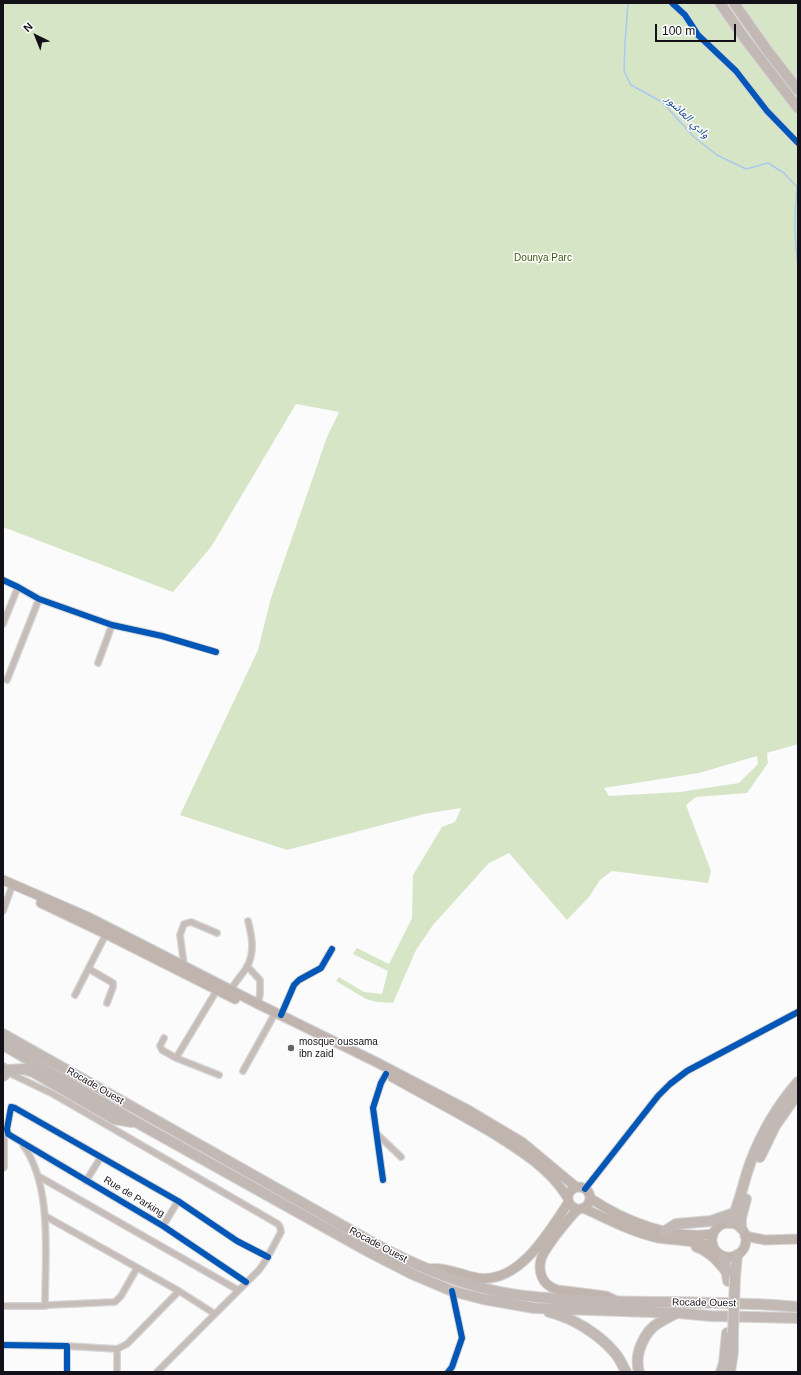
<!DOCTYPE html>
<meta charset="utf-8">
<style>
body{margin:0}
#map{position:relative;width:801px;height:1375px;overflow:hidden;background:#fbfbfb;font-family:Arial,sans-serif}
canvas{display:block}
.frame{position:absolute;inset:0;border:4px solid #141019;pointer-events:none}
.north{position:absolute;left:16px;top:16px;width:40px;height:40px;-webkit-text-stroke:3px #fff;paint-order:stroke;rotate:317deg;font-size:11px;font-weight:700;line-height:16px;text-align:center;color:#141019}
.north::after{content:'';display:block;margin:auto;width:14px;height:18px;background:#141019;clip-path:polygon(50% 0,100% 100%,50% 72%,0 100%)}
.scale{position:absolute;left:655px;top:24px;width:81px;height:18px;box-sizing:border-box;border:2px solid #141019;border-top:0;padding-left:5px;font-size:12px;line-height:14px;white-space:nowrap;color:#141019;-webkit-text-stroke:3px #fff;paint-order:stroke}
</style>
<div id="map">
<canvas width="801" height="1375"></canvas>
<div class="frame"></div>
<div class="north">N</div>
<div class="scale">100 m</div>
</div>
<script>
const context = document.querySelector('canvas').getContext('2d');
context.lineJoin = 'round';
function paint(path, color) { context.fillStyle = color; context.fill(path, 'evenodd'); }
function trace(path, color, width, dash) { context.strokeStyle = color; context.lineWidth = width; context.lineCap = dash ? 'butt' : 'round'; context.setLineDash(dash || []); context.stroke(path); }
function label(font, color, halo, rows, align = 'center') {
  context.font = font + ' Arial,"Noto Sans Arabic",sans-serif'; context.lineWidth = 3; context.setLineDash([]); context.textBaseline = 'middle'; context.strokeStyle = halo; context.fillStyle = color; for (const [text, x, y, turn = 0] of rows) {
    context.save(); context.translate(x, y); context.rotate((+turn || 0) * Math.PI / 180); context.textAlign = isNaN(turn) ? turn : align; if (halo) context.strokeText(text, 0, 0); context.fillText(text, 0, 0); context.restore();
  }
}
const green = new Path2D(`
 M3,3H798V744L767,753L768,763L747,793L696,797L686,805L711,871L708,883L612,871L600,880L589,897L567,920L509,853L489,863L433,925L416,950L393,1003L377,1002L366,999L336,981L339,977L364,992L382,994L388,971L353,954L357,948L389,964L412,918L413,875L442,827L455,822L461,808L424,814L287,850L180,815L258,650L271,598L327,437L339,412L296,404L211,547L173,592L3,527ZM757,756L758,764L739,783L680,792L609,796L604,788L699,773Z`);
const stream = new Path2D(`
 M628,3L625,43L624,71L631,85L662,102L694,137L717,155L746,169L768,163L784,173L797,187C794,213 794,239 798,266`);
const street = new Path2D(`
 M672,3L685,15L698,35L736,71L767,111L798,143
 M3,580L18,587L39,599L112,625L162,636L216,652
 M3,624L18,587
 M98,663L112,625
 M7,680L39,599
 M3,911L11,889
 M184,965L180,935L184,924L191,922L217,933
 M247,966L260,980V994L258,1004
 M89,969L113,983V987L107,1003
 M231,990C235,982 242,975 247,967C255,952 252,936 248,921
 M75,995L106,934
 M281,1015L294,985L299,980L321,968L332,949
 M164,1038L160,1046L162,1050L176,1058L219,1075
 M176,1058L217,990
 M243,1071L273,1017
 M7,1072L53,1094L278,1224L280,1227L281,1232L266,1260L259,1270L157,1372
 M377,1134L401,1157
 M23,1145C53,1186 45,1257 45,1306
 M38,1176L238,1290
 M383,1180L373,1108L381,1083L386,1074
 M86,1181L101,1157
 M585,1189L658,1096L670,1084L687,1071L798,1012
 M45,1216L179,1291L215,1314
 M163,1226L178,1201
 M246,1282L163,1226L8,1134L7,1129L11,1107L15,1108L178,1201L237,1241L268,1257
 M3,1306H45L49,1305L115,1302L121,1296L137,1268
 M3,1345L67,1346V1372
 M67,1346L117,1349L127,1344L179,1291
 M117,1372V1349
 M448,1372L452,1367L462,1338L452,1291`);
const secondary = new Path2D(`
 M3,1067C8,1069 8,1075 3,1077
 M3,1139V1167`);
const primary = new Path2D(`
 M3,880L88,917L145,946L258,1004L376,1062L470,1111L522,1142L576,1187
 M41,903L106,934L235,999
 M392,1077C426,1096 460,1114 494,1134C521,1151 550,1169 567,1197
 M568 1198a11 11 0 1 1 22 0a11 11 0 1 1-22 0Z
 M590,1198C624,1221 672,1240 713,1234
 M583,1208C608,1219 631,1232 658,1238C677,1241 696,1240 713,1247
 M578,1209C570,1217 563,1226 556,1235C547,1248 535,1260 542,1277C545,1284 551,1288 558,1290L606,1296L619,1302
 M712 1240a17 17 0 1 1 34 0a17 17 0 1 1-34 0Z
 M745,1236L765,1240L798,1239
 M696,1247C710,1252 718,1262 727,1273
 M427,1269C445,1266 461,1275 478,1278C519,1284 549,1232 568,1203`);
const highway = new Path2D(`
 M720,3L745,39L798,108
 M734,3L767,50L798,90
 M3,1034L377,1245C413,1264 447,1279 487,1289C523,1298 561,1299 598,1301C665,1303 732,1301 798,1307
 M3,1045L136,1122L369,1252L412,1274L452,1291L483,1299L534,1308L679,1313L711,1316L798,1318
 M7,1070L24,1069L33,1072L114,1119L132,1122
 M760,1157L775,1126L798,1093
 M730,1223C740,1204 743,1182 751,1161C762,1132 778,1105 798,1082
 M741,1228V1218L746,1199
 M665,1231L676,1224L711,1221L734,1213
 M724,1257L728,1281
 M735,1277L737,1255
 M549,1312C573,1318 599,1334 615,1353C620,1359 623,1366 626,1372
 M639,1372C634,1354 644,1331 660,1322C665,1319 671,1316 677,1313
 M721,1372L724,1363L727,1333
 M730,1372L733,1352V1334`);
const highwayBridge = new Path2D(`
 M733,1333L735,1277`);
const cycleway = new Path2D(`
 M672,3L685,15L698,35L736,71L767,111L798,143
 M3,580L18,587L39,599L112,625L162,636L216,652
 M281,1015L294,985L299,980L321,968L332,949
 M383,1180L373,1108L381,1083L386,1074
 M585,1189L658,1096L670,1084L687,1071L798,1012
 M246,1282L163,1226L8,1134L7,1129L11,1107L15,1108L178,1201L237,1241L268,1257
 M3,1345L67,1346V1372
 M448,1372L452,1367L462,1338L452,1291`);
const markers = [
 [291,1048,4,"#656268"]
];
const parkNames = [
 ["Dounya Parc",543,258]
];
const poiNames = [
 ["mosque oussama",299,1042],
 ["ibn zaid",299,1054]
];
const streetNames = [
 ["Rocade Ouest",95,1086,30],
 ["Rue de Parking",134,1197,31],
 ["Rocade Ouest",378,1245,28],
 ["Rocade Ouest",704,1303,1]
];
const waterNames = [
 ["وادي العاشور",687,117,44]
];
paint(green, '#d7e5c7');
trace(stream, '#aac8f0', 1.5);
trace(street, '#d6d5d7', 8);
trace(secondary, '#d6d5d7', 10);
trace(primary, '#d6d5d7', 11);
trace(highway, '#d6d5d7', 12);
trace(street, '#c6bdb8', 5.5);
trace(secondary, '#c5bcb7', 8);
trace(primary, '#bfb4ae', 9);
trace(highway, '#c2b9b4', 10);
trace(highwayBridge, '#d6d5d7', 12, []);
trace(highwayBridge, '#c2b9b4', 10);
trace(cycleway, '#0057b8', 6);
for (const [x, y, r, color] of markers) { const dot = new Path2D(); dot.arc(x, y, r, 0, 2 * Math.PI); context.fillStyle = color; context.fill(dot); trace(dot, '#fff', 1.5); }
label('10px', '#3c560e', '#fff', parkNames);
label('10px', '#141019', '#fff', poiNames, 'left');
label('10px', '#141019', '#fff', streetNames);
label('italic 11px', '#14498d', '#fff', waterNames);
</script>
